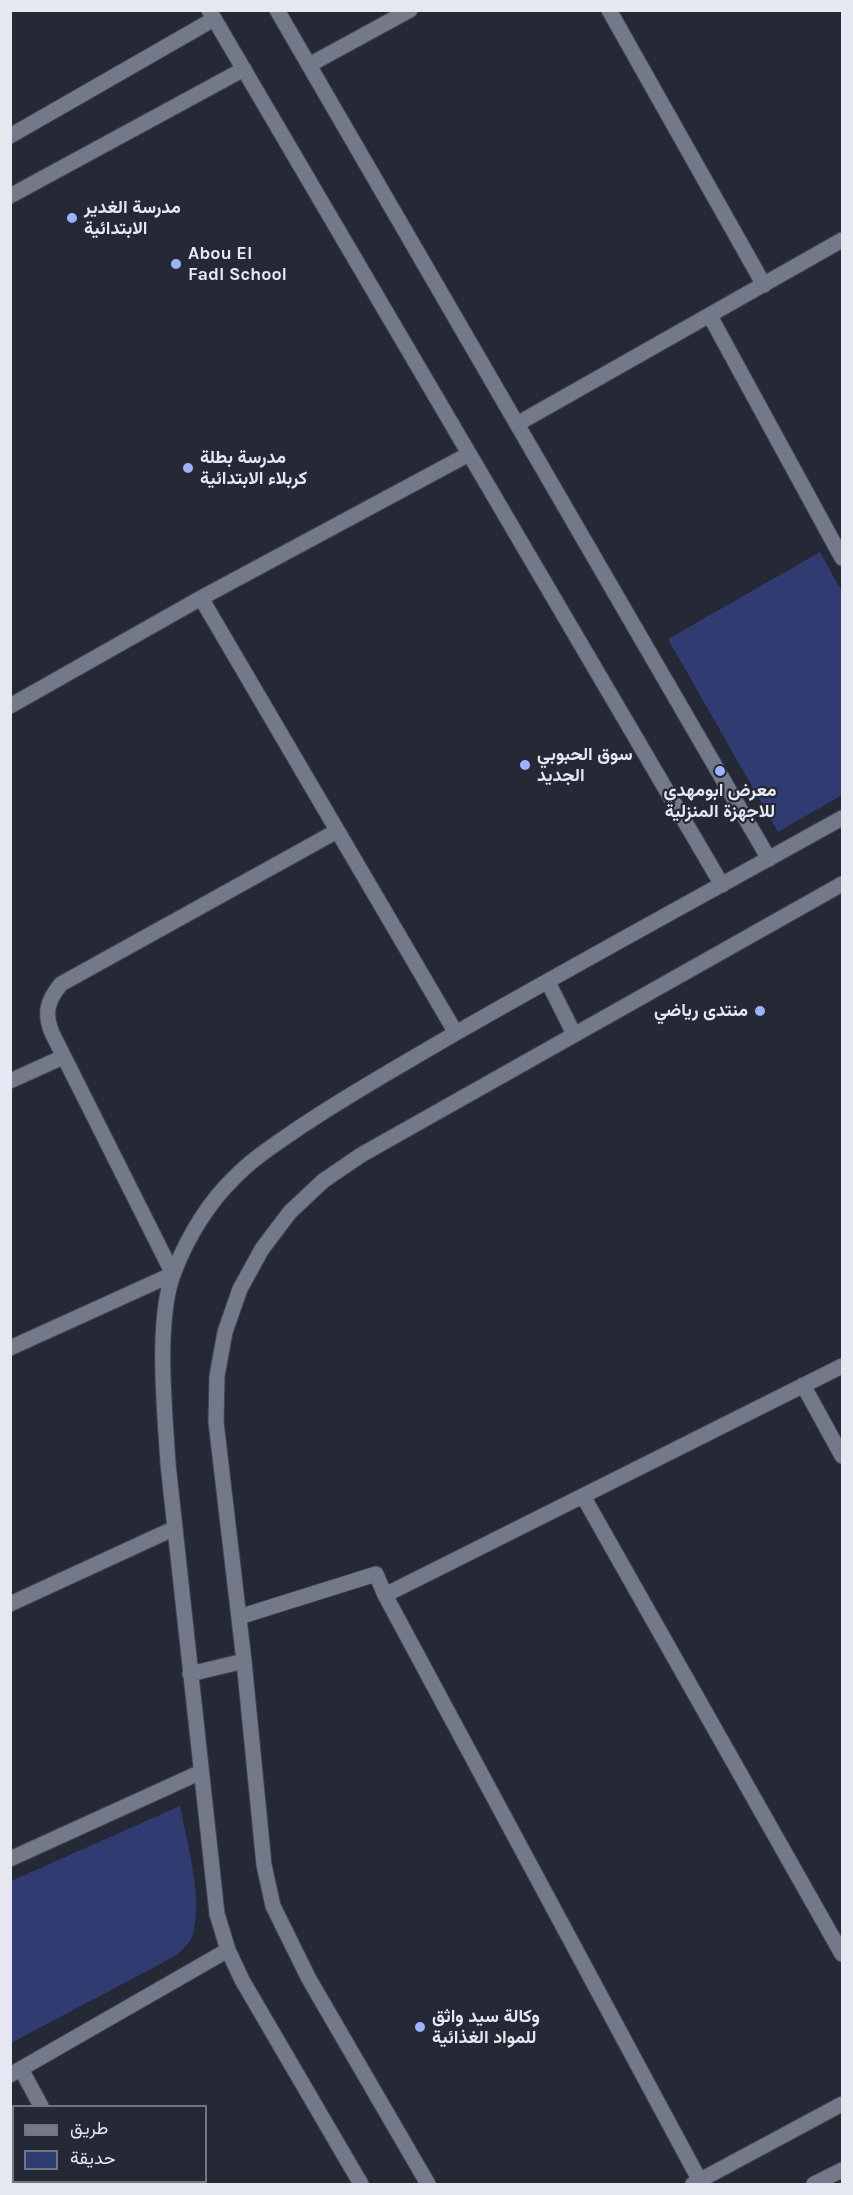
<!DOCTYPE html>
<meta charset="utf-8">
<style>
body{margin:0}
#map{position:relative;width:853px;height:2195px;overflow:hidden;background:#252936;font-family:Karla,Vazirmatn,sans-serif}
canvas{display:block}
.frame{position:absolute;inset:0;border:12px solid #e5e8f1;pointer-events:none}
.legend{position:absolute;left:12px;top:2105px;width:195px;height:78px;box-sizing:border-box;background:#252936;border:2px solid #727581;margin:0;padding:8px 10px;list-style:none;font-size:18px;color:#e5e8f1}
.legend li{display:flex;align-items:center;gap:12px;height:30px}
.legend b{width:30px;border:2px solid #727581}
</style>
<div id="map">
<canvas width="853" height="2195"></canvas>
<div class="frame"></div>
<ul class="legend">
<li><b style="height:8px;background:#747989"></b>طريق</li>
<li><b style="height:16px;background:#2f3b71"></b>حديقة</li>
</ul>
</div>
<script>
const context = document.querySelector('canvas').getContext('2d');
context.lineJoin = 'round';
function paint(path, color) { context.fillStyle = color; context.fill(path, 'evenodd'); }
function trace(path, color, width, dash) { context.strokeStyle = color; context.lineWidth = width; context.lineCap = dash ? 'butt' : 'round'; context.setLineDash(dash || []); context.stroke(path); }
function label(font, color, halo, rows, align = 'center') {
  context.font = font + ' Karla,Vazirmatn,sans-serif'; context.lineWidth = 4.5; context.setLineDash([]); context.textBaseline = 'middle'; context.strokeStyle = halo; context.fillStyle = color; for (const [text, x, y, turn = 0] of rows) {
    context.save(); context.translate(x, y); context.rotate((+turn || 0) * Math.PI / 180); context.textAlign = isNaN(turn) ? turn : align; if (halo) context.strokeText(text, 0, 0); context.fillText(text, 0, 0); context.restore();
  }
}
const green = new Path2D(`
 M820,552L842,592V795L778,832L668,639Z
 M180,1806C187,1842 204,1902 192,1937C190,1943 182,1949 177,1955L11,2043V1881Z`);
const minor = new Path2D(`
 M209,10L722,885
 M277,10L769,859
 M609,10L764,285
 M309,65L410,10
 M10,136L214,19
 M10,196L244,69
 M710,316L842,558
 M517,424L842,240
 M201,598L456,1033
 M10,706L201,598L469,454
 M548,982L574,1034
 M10,1081L63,1057
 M10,1348L173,1274L52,1033C44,1013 47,1001 61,984L337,831
 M803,1385L842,1456
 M583,1496L842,1954
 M385,1595L842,1366
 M10,1604L175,1528
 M239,1617L376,1574L385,1595L700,2181
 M190,1674L244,1661
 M10,1859L201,1772
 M21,2069L41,2106
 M10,2075L228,1950
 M82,2182L83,2184
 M361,2184L242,1980L228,1950L217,1914L168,1464C165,1412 155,1320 174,1272C187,1238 208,1203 234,1178C250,1161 271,1147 290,1134C339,1100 391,1071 442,1041C574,965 709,892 842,818
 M428,2184L309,1979L273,1906L264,1865L244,1661L216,1422L217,1376L225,1332L240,1289L262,1249L290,1212L323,1181L361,1155L842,884
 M693,2184L842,2104
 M814,2184L842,2170`);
const markers = [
 [72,218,6,"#9fb3fd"],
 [176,264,6,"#9fb3fd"],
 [188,468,6,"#9fb3fd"],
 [525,765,6,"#9fb3fd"],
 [720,771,6,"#9fb3fd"],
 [760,1011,6,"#9fb3fd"],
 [420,2027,6,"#9fb3fd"]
];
const poiNames = [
 ["مدرسة الغدير",84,208],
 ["الابتدائية",84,229],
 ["Abou El",188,254],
 ["Fadl School",188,275],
 ["مدرسة بطلة",200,458],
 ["كربلاء الابتدائية",200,479],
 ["سوق الحبوبي",537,755],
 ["الجديد",537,776],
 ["معرض ابومهدي",720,791,"center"],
 ["للاجهزة المنزلية",720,812,"center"],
 ["منتدى رياضي",748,1011,"right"],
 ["وكالة سيد واثق",432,2017],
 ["للمواد الغذائية",432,2038]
];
paint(green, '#2f3b71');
trace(minor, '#424550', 17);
trace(minor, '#747989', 15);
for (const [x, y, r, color] of markers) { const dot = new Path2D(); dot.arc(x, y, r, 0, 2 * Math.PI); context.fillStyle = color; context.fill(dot); trace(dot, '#252936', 2); }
label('bold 18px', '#e5e8f1', '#252936', poiNames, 'left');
</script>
